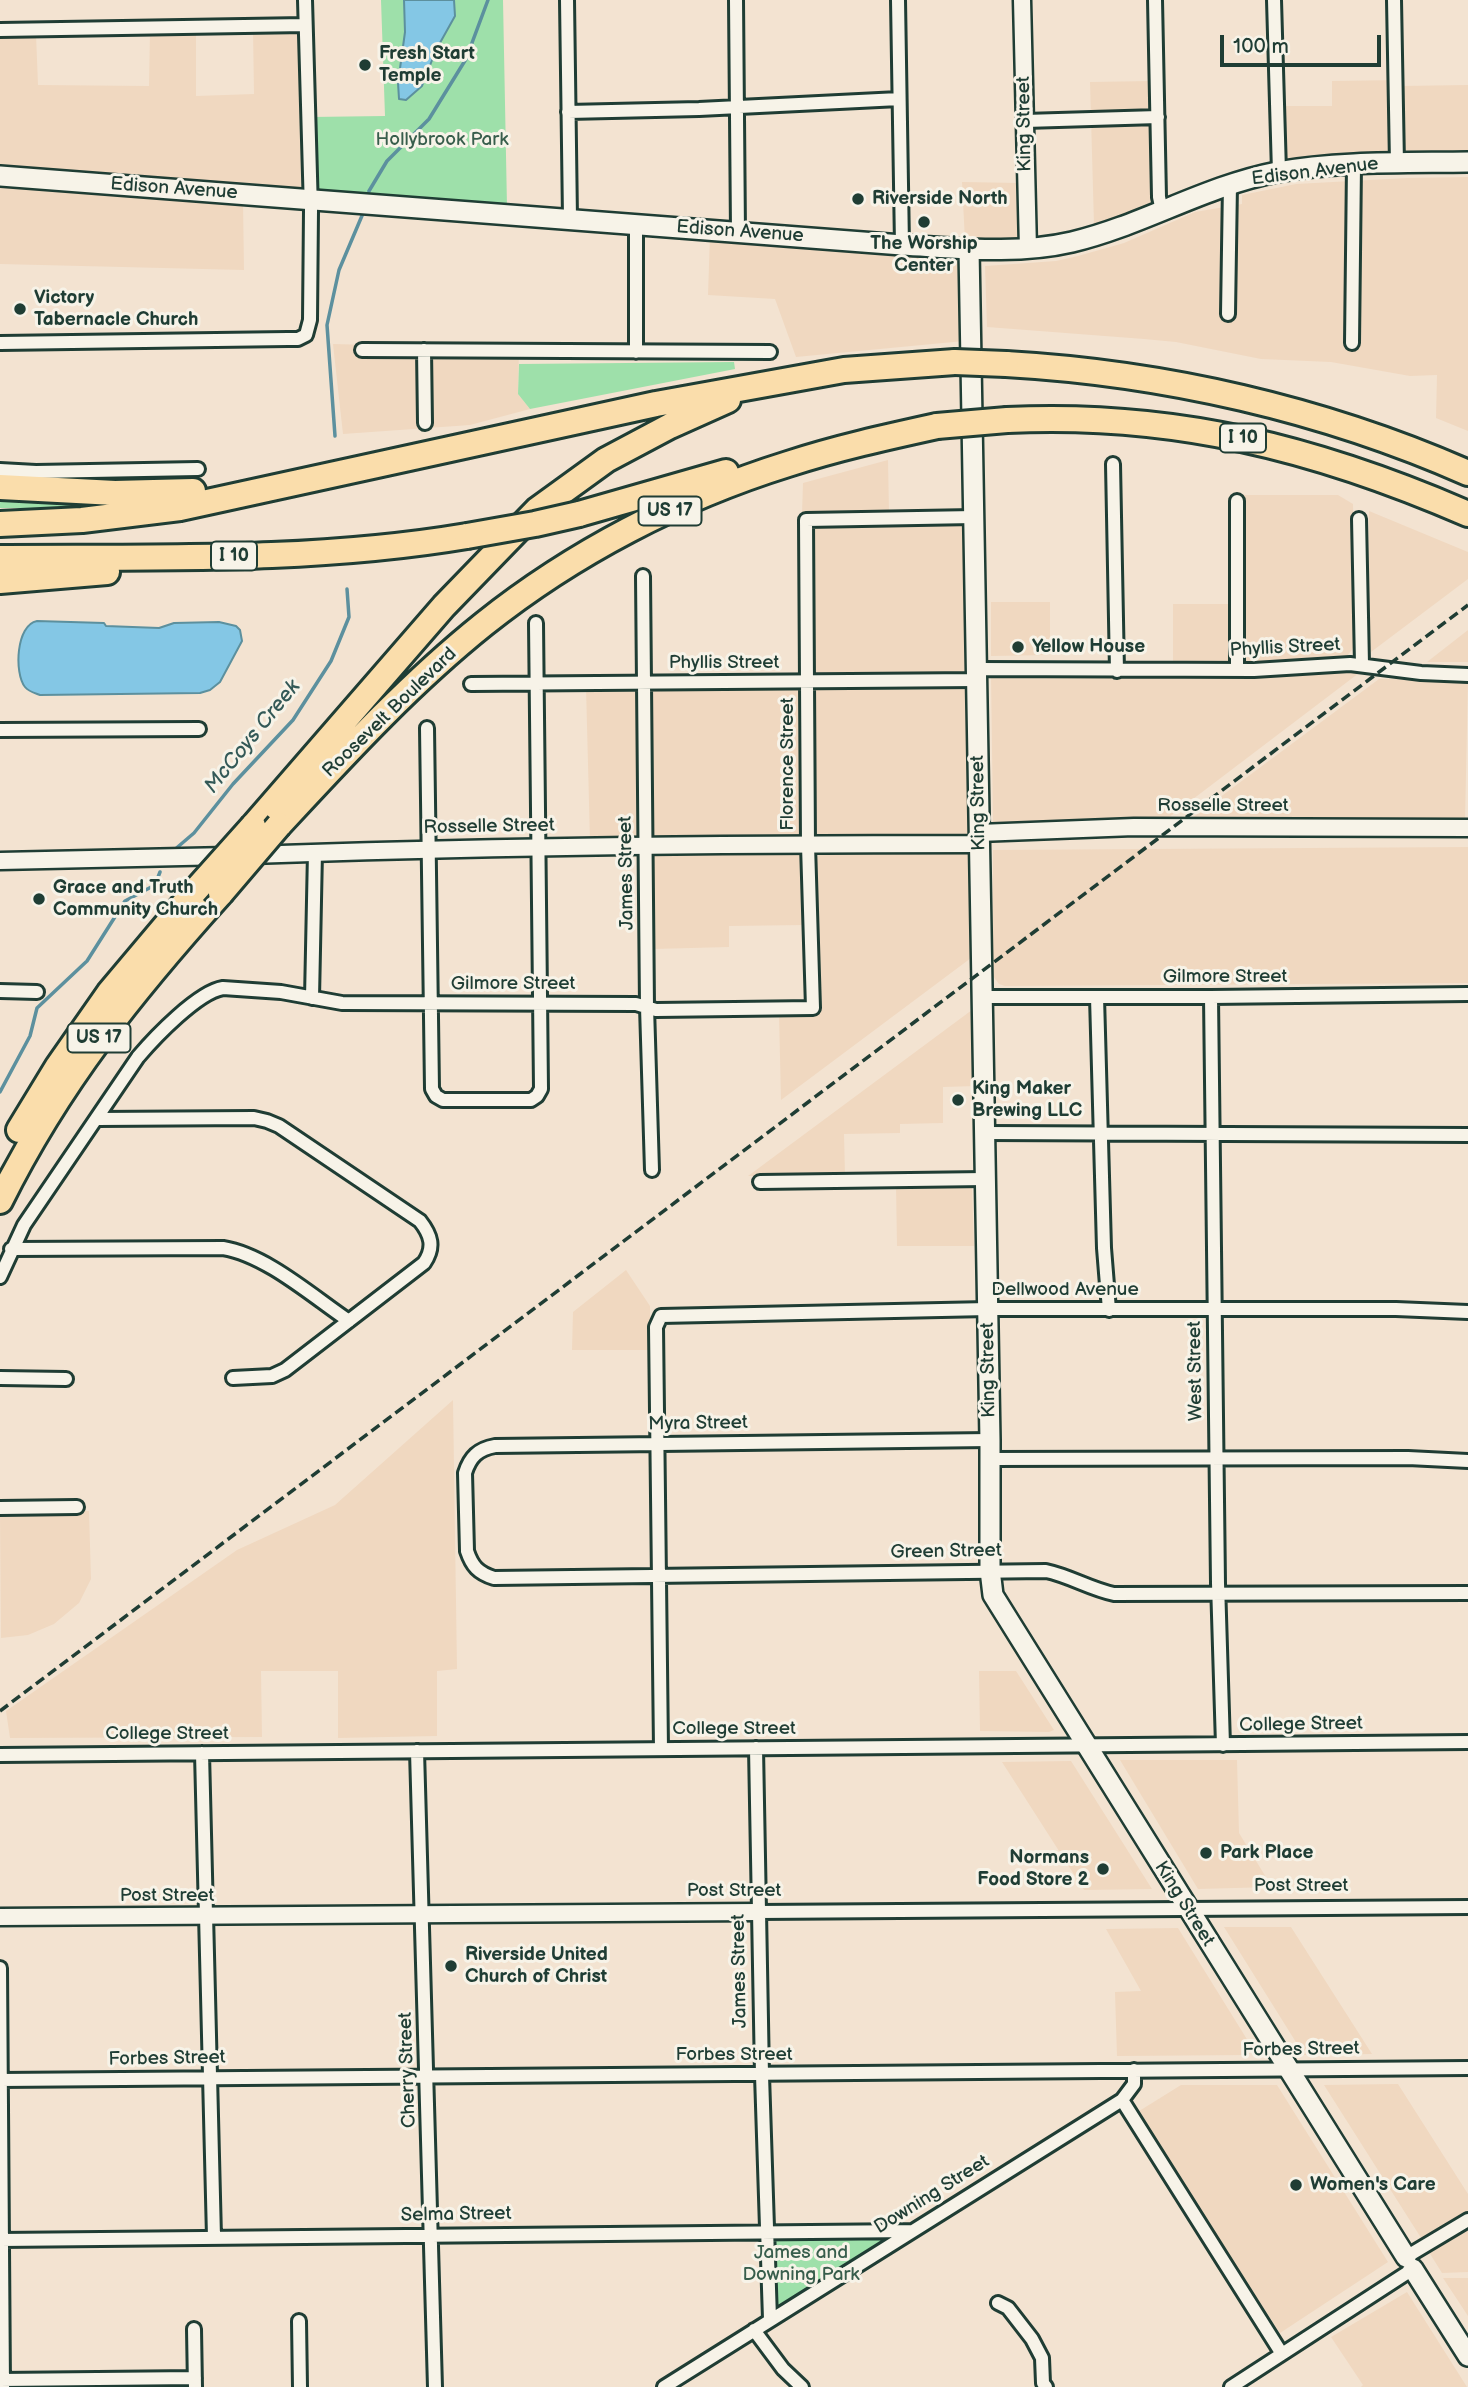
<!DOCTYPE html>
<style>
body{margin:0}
#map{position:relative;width:1468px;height:2387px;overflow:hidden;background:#f3e3d1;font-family:"Balsamiq Sans",sans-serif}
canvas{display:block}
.scale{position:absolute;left:1220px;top:35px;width:161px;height:32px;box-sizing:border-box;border:4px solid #1f3d34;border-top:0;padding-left:9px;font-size:21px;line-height:24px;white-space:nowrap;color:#1f3d34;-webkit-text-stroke:5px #f7f3e8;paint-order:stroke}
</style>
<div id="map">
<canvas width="1468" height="2387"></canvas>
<div class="scale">100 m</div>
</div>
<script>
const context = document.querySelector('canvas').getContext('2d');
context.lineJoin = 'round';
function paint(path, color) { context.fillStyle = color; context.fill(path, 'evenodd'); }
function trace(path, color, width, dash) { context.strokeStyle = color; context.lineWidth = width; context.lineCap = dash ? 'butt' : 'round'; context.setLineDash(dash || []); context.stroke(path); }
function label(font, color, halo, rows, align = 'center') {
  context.font = font + ' "Balsamiq Sans",sans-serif'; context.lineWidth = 6; context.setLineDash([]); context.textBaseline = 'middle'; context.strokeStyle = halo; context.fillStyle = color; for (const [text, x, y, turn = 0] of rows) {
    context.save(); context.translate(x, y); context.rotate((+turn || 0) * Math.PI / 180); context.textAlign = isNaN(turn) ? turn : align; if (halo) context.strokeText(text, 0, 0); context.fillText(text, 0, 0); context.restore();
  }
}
const built = new Path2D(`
 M310,29L313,193L0,168V35L36,34L38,85L149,86L150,32L196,31V96L254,94L253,30Z
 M1400,80L1401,86L1468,85V153L1382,154L1282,160L1281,106H1332V81Z
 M1152,81L1154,203L1125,216L1094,225L1090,82Z
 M1468,177V431L1436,418L1437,375L1410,376L1331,362L1261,359L1176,342L1144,339L987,327L985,266L1056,261L1078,256L1124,243L1195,212L1242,204V195L1296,184L1407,178Z
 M0,181L243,201L244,270L0,264Z
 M962,182L1020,183L1021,233L1019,237L1007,240L965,241Z
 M710,235L940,255L954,259L960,263L964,341L796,357L775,299L708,295Z
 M333,344L519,349L518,394L530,409L470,425L343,434Z
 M888,460L889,513L802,514L803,483Z
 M1242,495H1338L1353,504L1355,646L1347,656L1244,663Z
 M1369,511L1468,552V579L1371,652L1368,639Z
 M817,523H967V673L938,676L815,677L811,673L810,531Z
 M991,602H1050V655L991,656Z
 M1173,604H1230L1232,664H1173Z
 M1468,630V662H1427Z
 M1328,670H1363L1168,818L993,824L991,676L1231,677Z
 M1379,679L1468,680L1465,821L1192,818Z
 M820,686H966L969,690L971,831L967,838H818L812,833L811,693Z
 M586,687H636L640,691L639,841H590Z
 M798,687L802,690L803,835L799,839L657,841L651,835L648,695L654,689Z
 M1468,847V983L1005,986L999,984L993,976V850Z
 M800,850L803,854L805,925L729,926V947L653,949L651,856L657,852Z
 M963,850L970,855L971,958L781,1100L779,1014L817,1013L815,860L821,852Z
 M976,1007L977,1086L943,1087V1123L900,1124V1133L844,1134L845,1175L748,1176Z
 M896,1185H960L972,1188L974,1246H897Z
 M626,1270L650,1306V1350H572L573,1312Z
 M453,1400L457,1669L437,1671V1736L338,1738V1671H261L262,1737L10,1738L6,1711L237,1550L335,1505Z
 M89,1511L91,1579L79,1603L54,1624L28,1635L1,1638L0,1512Z
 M979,1671H1016L1054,1730L1049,1732L980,1731Z
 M1120,1760H1237L1239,1833L1272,1887L1198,1889Z
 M1071,1761L1152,1889L1084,1890L1002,1762Z
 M1224,1927H1291L1372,2054L1304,2055Z
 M1178,1928L1253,2049L1249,2055L1117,2056L1115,1992L1141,1991L1106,1929Z
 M1398,2084L1468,2194V2213L1423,2241L1324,2085Z
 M1181,2085H1277L1388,2262L1280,2333L1136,2113Z
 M1468,2223V2272L1442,2273L1427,2249Z
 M1443,2278H1468V2316Z
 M1407,2292L1467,2387H1361L1363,2385L1331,2337Z`);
const green = new Path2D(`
 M381,0H503L507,207L313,193L311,117L385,116Z
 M734,362L735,369L530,409L518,394L519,364Z
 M0,492L145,498L49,508H0Z
 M885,2237L887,2239L775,2311L773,2238Z`);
const water = new Path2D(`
 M404,0H454L455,16L436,50L422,86L406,100L399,99L398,83L405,32Z
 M37,621L104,623L106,626L159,628L174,623L219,622L236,626L240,630L242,641L220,682L210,690L200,693L40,695C35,693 29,692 25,687C14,673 16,625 37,621Z`);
const stream = new Path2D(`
 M369,191L387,161L429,119L466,59L488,0
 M335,436L327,325L339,270L364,211
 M173,851L194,833L233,784L293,720L331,661L349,617L347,589
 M0,1092L30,1036L37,1008L87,961L125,901L155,885L160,872`);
const minor = new Path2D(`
 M567,0L570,218
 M736,0L738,232
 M898,0L902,245
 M1155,0L1159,197L1162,211
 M1274,0L1279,172
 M1394,0L1397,163
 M0,30L305,25
 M568,112L699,109L899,99
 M1025,121L1158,117
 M1228,314L1230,184
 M0,343L288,339H298L306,335L310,320L311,210L305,0
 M1352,343L1354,165
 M362,350L770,352
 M424,350L425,423
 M636,352V224
 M1113,464L1117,671
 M0,470L36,472L198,469
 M1237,501V670
 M1359,519L1362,664
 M643,576L647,1007L652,1170
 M977,669L1254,670L1350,664L1421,673L1468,675
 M471,684L977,680
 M427,728L432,1089L436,1096L443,1100H531L537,1096L541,1089L536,623
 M0,730L199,729
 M0,991L37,992
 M983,997H1211L1468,994
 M1097,997L1104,1248L1109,1310
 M1211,997L1218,1583L1223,1745
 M312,998L315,852
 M97,1119L254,1118L267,1121L279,1126L420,1221C431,1235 435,1247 424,1263L285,1370L272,1376L233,1378
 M985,1133L1468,1135
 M760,1182L985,1179
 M11,1249L223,1248C266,1255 312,1296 349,1321
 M0,1277L24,1225L138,1057C155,1037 198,992 223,988L281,992L342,1003L636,1004L656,1010L813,1008L808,845L806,520L974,517
 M0,1378L66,1379
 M990,1440L495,1446C478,1449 470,1457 465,1473L467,1551C472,1566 478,1573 494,1578L1046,1571C1070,1576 1090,1589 1114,1594L1468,1593
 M990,1459L1408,1458L1468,1461
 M0,1508L77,1507
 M756,1748L762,2075L770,2319
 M661,1749L656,1327L661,1316L988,1309H1396L1468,1312
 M417,1751L435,2387
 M202,1753L214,2237
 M0,1755L1468,1742
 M758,1912L1468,1907
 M0,1968L3,2387
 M0,2080L1468,2068
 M1122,2100L1282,2354
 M0,2240L912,2231
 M1406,2257L1468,2220
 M998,2303L1008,2308L1032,2339L1042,2358L1043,2383L1046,2387
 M299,2321L300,2387
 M194,2329L195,2387
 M754,2330L783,2369L802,2387
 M0,2380L195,2378
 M664,2387L1122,2100L1134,2084V2070
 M1231,2387L1413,2269`);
const tertiary = new Path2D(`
 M1022,0L1028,249
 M979,833L1134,827L1468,828
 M251,855C493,846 737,844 980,844
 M0,861L228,856
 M0,1917L758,1912`);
const secondary = new Path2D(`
 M0,176L902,245C958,248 1016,255 1072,242C1143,225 1205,186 1277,172C1339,161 1405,163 1468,162
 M969,249L990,1440V1570L993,1595L1406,2257
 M1413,2269L1468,2356`);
const motorway = new Path2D(`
 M1006,364C1164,373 1323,409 1468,473
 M1007,420C1173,412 1316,448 1468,514
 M0,487L115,493L193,491
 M579,514L726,472
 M0,524L82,520L180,508L656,404L844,370L955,362
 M0,558C155,557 313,562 467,536
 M0,581L107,572
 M279,825C344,755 409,684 484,624C573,553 679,498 788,464C837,448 887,437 937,426
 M253,826L444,606L537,510L606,460L670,426L728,400
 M19,1130L58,1066L109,993L194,892
 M0,1201C59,1082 133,991 221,893`);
const rail = new Path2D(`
 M0,1711L1468,605`);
const motorwayBridge = new Path2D(`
 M955,362L1006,364
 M937,426L1007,420
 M467,536L535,524L579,514
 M194,892L253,826
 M221,893L279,825`);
const markers = [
 [365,65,7,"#1f3d34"],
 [858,199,7,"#1f3d34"],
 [924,222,7,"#1f3d34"],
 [20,309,7,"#1f3d34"],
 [1018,647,7,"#1f3d34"],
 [39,899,7,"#1f3d34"],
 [958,1100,7,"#1f3d34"],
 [1206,1853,7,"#1f3d34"],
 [1103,1869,7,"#1f3d34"],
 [451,1966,7,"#1f3d34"],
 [1296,2185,7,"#1f3d34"]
];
const shields = [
 [1243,438,46],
 [670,511,63],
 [234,556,46],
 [99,1038,63]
];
const shieldNames = [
 ["I 10",1243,438],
 ["US 17",670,511],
 ["I 10",234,556],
 ["US 17",99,1038]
];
const poiNames = [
 ["Fresh Start",379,54],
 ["Temple",379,76],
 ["Riverside North",872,199],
 ["The Worship",924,244,"center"],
 ["Center",924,266,"center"],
 ["Victory",34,298],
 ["Tabernacle Church",34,320],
 ["Yellow House",1032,647],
 ["Grace and Truth",53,888],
 ["Community Church",53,910],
 ["King Maker",972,1089],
 ["Brewing LLC",972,1111],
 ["Park Place",1220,1853],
 ["Normans",1089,1858,"right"],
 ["Food Store 2",1089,1880,"right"],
 ["Riverside United",465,1955],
 ["Church of Christ",465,1977],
 ["Women's Care",1310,2185]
];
const streetNames = [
 ["King Street",1025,124,-91],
 ["Edison Avenue",1315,172,-7],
 ["Edison Avenue",174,189,4],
 ["Edison Avenue",740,232,4],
 ["Phyllis Street",1285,648,-3],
 ["Phyllis Street",724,663],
 ["Roosevelt Boulevard",390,713,-44],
 ["Florence Street",788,764,-90],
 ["King Street",979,803,-91],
 ["Rosselle Street",1223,806],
 ["Rosselle Street",489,827,-1],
 ["James Street",627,873,-91],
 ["Gilmore Street",1225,977],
 ["Gilmore Street",513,984],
 ["Dellwood Avenue",1065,1290],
 ["King Street",989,1370,-91],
 ["West Street",1196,1371,-91],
 ["Myra Street",698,1424,-1],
 ["Green Street",946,1552,-1],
 ["College Street",1301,1725,-1],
 ["College Street",734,1729],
 ["College Street",167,1734],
 ["Post Street",1301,1886],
 ["Post Street",734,1891],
 ["Post Street",167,1896],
 ["King Street",1184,1904,58],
 ["James Street",740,1971,-91],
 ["Forbes Street",1301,2050,-1],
 ["Forbes Street",734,2055],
 ["Forbes Street",167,2059,-1],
 ["Cherry Street",408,2070,-92],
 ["Downing Street",932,2195,-32],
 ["Selma Street",456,2215,-1]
];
const parkNames = [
 ["Hollybrook Park",442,140],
 ["James and",801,2253],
 ["Downing Park",801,2275]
];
const waterNames = [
 ["McCoys Creek",253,737,-51]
];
paint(built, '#f0d8c0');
paint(green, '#9ee0aa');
paint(water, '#84c7e5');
trace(water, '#5c909e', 2);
trace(stream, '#5c909e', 3.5);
trace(minor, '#1f3d34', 18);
trace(tertiary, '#1f3d34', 21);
trace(secondary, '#1f3d34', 24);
trace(motorway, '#1f3d34', 30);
trace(minor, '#f7f3e8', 12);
trace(tertiary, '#f7f3e8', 16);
trace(secondary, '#f7f3e8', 19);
trace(motorway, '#faddab', 24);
trace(rail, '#1f3d34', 3.5, [10, 5]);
trace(motorwayBridge, '#1f3d34', 30, []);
trace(motorwayBridge, '#faddab', 24);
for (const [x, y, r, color] of markers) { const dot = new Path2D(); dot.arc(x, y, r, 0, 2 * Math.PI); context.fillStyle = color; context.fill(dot); trace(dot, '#f7f3e8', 2.5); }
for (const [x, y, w] of shields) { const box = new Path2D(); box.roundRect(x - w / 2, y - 14.5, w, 29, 5); context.fillStyle = '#f7f3e8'; context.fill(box); trace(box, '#1f3d34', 2); }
label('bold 18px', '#1f3d34', null, shieldNames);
label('bold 19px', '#1f3d34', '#f7f3e8', poiNames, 'left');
label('19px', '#1f3d34', '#f7f3e8', streetNames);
label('19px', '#385e4c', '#f7f3e8', parkNames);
label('italic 21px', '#335957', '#f7f3e8', waterNames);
</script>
